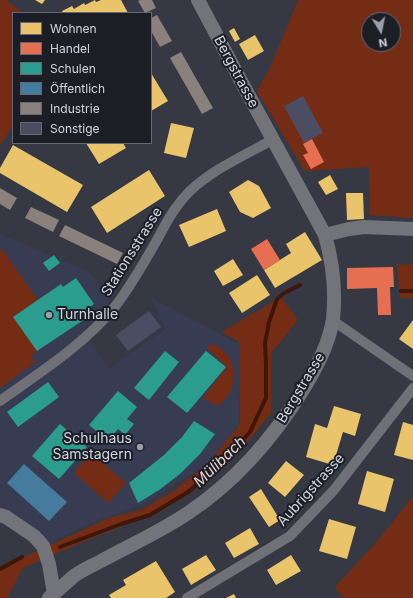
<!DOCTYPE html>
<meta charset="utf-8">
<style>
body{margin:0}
#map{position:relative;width:413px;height:598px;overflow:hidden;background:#363943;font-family:Inter,sans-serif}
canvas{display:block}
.legend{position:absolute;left:12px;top:12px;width:140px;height:132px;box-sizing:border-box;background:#1c1e26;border:1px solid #656871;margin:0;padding:5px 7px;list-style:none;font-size:12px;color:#d2d6e2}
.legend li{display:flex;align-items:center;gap:8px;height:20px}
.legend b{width:20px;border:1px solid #656871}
.north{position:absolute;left:361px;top:12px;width:40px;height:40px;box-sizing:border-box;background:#1c1e26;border:1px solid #656871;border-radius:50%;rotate:170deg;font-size:11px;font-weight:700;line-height:16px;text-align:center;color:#d2d6e2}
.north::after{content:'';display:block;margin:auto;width:14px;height:18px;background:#9b9faa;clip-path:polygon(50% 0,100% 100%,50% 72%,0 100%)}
</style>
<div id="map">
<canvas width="413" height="598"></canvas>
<ul class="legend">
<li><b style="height:11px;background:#e9c46a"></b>Wohnen</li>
<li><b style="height:11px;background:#e76f51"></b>Handel</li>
<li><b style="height:11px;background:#2a9d8f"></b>Schulen</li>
<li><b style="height:11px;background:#457b9d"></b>Öffentlich</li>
<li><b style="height:11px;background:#8a817c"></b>Industrie</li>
<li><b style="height:11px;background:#4b4e62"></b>Sonstige</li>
</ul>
<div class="north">N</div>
</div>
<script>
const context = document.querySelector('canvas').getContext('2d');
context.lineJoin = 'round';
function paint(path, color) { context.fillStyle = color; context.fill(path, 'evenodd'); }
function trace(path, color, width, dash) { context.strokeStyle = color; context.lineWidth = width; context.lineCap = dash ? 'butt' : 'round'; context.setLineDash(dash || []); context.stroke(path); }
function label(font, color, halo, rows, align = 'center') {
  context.font = font + ' Inter,sans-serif'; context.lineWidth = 4; context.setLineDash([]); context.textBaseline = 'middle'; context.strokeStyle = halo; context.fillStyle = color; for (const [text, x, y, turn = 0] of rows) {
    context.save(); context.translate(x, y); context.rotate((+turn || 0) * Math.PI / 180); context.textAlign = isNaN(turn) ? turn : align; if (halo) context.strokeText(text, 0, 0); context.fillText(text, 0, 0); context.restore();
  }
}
const built = new Path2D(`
 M0,234L91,273L111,301L83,330L109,368L166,329L150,297L239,344V423L214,460L143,504L99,520L47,543L40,534L0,507Z`);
const green = new Path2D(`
 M0,0H6L23,13H13V126L0,145Z
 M298,0H413V218L370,215L369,167L305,171L257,91L270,68ZM369,20H393V44H369Z
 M2,249L38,300L13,317L37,351L31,356L35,362L0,388V250Z
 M395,264L413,265V298H400L397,265Z
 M281,297L298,320L271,353V413L243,447L208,479L153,514L85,541L23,568L7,598H0V568L109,518L141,510L172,492L207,464L240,424L239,342L222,332Z
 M209,344C232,347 240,376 229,394C226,398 222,402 218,406L203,398L227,367L208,349Z
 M91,453L126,483L108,503L74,473Z
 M413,496V598H343L335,587L380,538Z`);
const homes = new Path2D(`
 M35,0H45L42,4Z
 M95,0L96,2L101,0H121L128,13H63L62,11L72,6L74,9L84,3L85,5Z
 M234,28L240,39L235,42L229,31Z
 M255,35L264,51L248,60L239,44Z
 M151,73L168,101L151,111Z
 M171,123L194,128L186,158L164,153Z
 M86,143H123L126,148L99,164Z
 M13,145L83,185L67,212L0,173V168Z
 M149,170L165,196L107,233L91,207Z
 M330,175L338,189L326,195L318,182Z
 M248,180L259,186L271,208L253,218L240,212L229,192Z
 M346,193H363L364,219L347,220Z
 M217,209L226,231L189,247L179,225Z
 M305,232L322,260L275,288L264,270L291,253L286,244Z
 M233,259L243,275L223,286L214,271Z
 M257,275L270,295L242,313L229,293Z
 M413,320V349L399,339Z
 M334,406L361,414L355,436L343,432L333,465L306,457L315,424L327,428Z
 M403,422L413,425V460L394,455Z
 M286,461L304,475L285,497L268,483Z
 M367,471L394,479L385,512L358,504Z
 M261,489L280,520L269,527L249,497Z
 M329,519L356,527L347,559L319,551Z
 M250,528L259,544L234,558L225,543Z
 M206,555L216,570L191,585L182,569Z
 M291,555L301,571L276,585L267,570Z
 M156,561L175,592L166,598H111L109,595L126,585L123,580Z
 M234,594L236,598H226Z`);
const shops = new Path2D(`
 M312,139L324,162L311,169L303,155L308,153L303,144Z
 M267,239L280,260L264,270L251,249Z
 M393,267L394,287H390L391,315H378L377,288L347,289V268Z`);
const schools = new Path2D(`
 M54,255L60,263L49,271L43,263Z
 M76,278L94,304L81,314L85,319L37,351L13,317L61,284L63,287Z
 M165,351L179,362L149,400L134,388Z
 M206,351L226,367L187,413L167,397Z
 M48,382L59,397L18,427L7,412Z
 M118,391L137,407L127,419L134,424L125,435L118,429L108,441L89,425Z
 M194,421L215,434L200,454L180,474L159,490L138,503L129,483L164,455L182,437Z
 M60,424L87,447L59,479L32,456Z`);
const public = new Path2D(`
 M24,464L67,502L49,521L7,483Z`);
const industry = new Path2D(`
 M140,0H152L156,8L145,13L138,1Z
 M157,15L172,41L160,47L151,31V18Z
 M181,52L213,108L202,114L170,58Z
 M0,188L17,198L10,210L0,204Z
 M31,207L59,220L53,232L25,218Z
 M65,225L123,253L117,264L59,236Z`);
const stream = new Path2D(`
 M401,291H413
 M60,547L121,524L150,515L188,492L223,462L250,432L266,398V364L265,343L269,322L277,299L284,293L300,285
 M0,569L22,557`);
const building = new Path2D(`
 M303,96L323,133L304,143L284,106Z
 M149,311L161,327L128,351L116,335Z`);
const street = new Path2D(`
 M332,320L413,376
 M0,401C39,373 82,346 113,309C130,288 143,264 157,240C166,223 175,206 189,192C213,169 245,155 274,139
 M187,598L290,536L334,490L413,388`);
const secondary = new Path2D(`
 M325,235L349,229L364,227L413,229
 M0,515L6,517L34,536L43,546L49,564L54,594
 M49,598C57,591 66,583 74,576C82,570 92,566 101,561C130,545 160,532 188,513C236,481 274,437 304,388C317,367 329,344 333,319C336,290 333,263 325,235L242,83L198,0`);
const markers = [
 [49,315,4,"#9b9faa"],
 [140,447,4,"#9b9faa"]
];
const streetNames = [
 ["Bergstrasse",236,72,62],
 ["Stationsstrasse",132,252,-58],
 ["Bergstrasse",301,388,-59],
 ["Aubrigstrasse",311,490,-48]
];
const poiNames = [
 ["Turnhalle",57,315],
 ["Schulhaus",132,439,"right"],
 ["Samstagern",132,455,"right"]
];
const waterNames = [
 ["Mülibach",220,462,-44]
];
paint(built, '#373c53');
paint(green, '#752c14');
paint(homes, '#e9c46a');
paint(shops, '#e76f51');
paint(schools, '#2a9d8f');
paint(public, '#457b9d');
paint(industry, '#8a817c');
trace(stream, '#41160a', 4);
paint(building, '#4b4e62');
trace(street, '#707176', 10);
trace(secondary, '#72747a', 14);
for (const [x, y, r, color] of markers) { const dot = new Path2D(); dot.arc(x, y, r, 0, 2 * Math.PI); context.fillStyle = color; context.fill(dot); trace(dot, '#1c1e26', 1.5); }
label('14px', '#d2d6e2', '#1c1e26', streetNames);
label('14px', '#d2d6e2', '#1c1e26', poiNames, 'left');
label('italic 15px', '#edd2ca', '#1c1e26', waterNames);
</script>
